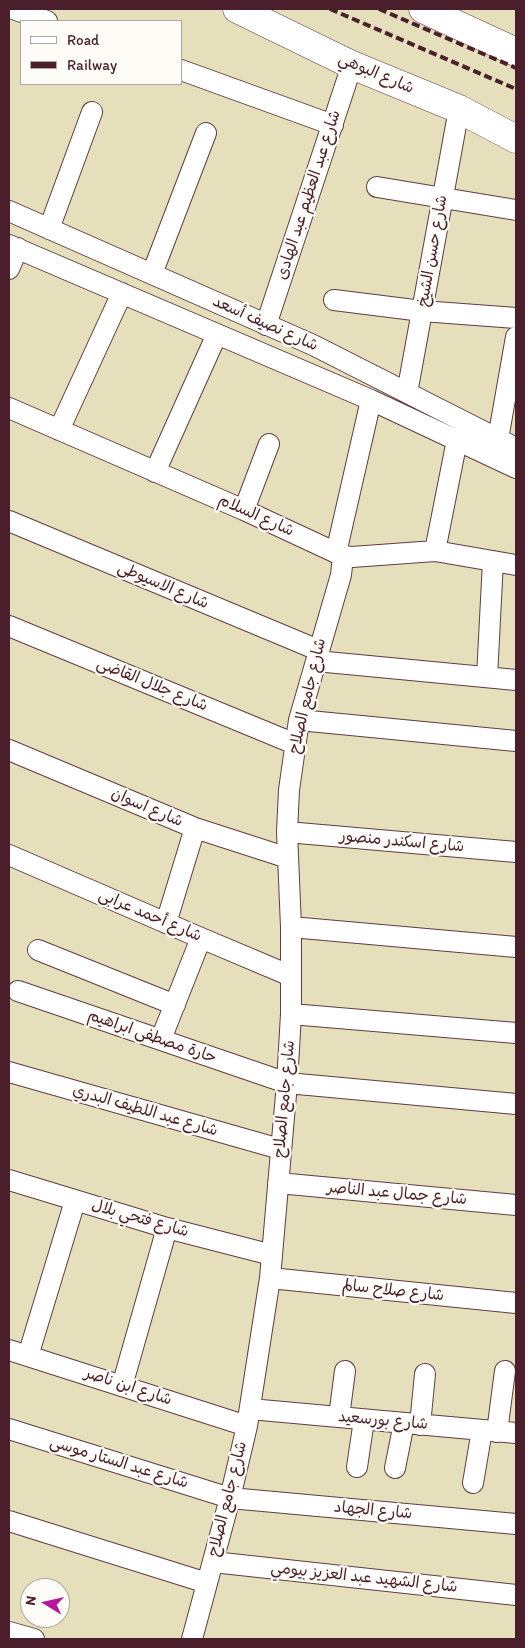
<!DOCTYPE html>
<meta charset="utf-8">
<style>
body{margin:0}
#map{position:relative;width:525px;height:1648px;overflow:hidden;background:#e6dfbb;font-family:Itim,sans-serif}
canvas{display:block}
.frame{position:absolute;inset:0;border:10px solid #4a1f2b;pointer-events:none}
.legend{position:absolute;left:20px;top:20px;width:162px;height:65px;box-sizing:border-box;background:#fdfcf7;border:1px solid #b5a4a5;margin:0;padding:6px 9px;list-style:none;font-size:15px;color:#4a1f2b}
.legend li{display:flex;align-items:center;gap:10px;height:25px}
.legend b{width:25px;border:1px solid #b5a4a5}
.north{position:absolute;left:20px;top:1578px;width:50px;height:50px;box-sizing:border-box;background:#fdfcf7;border:1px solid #b5a4a5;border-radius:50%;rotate:279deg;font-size:14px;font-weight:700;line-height:20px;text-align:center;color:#4a1f2b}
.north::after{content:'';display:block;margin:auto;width:18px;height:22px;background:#b5179e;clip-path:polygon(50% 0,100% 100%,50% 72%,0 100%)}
</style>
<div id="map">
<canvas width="525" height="1648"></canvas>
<div class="frame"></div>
<ul class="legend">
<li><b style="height:6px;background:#fff"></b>Road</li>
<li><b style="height:6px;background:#4a1f2b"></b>Railway</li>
</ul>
<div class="north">N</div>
</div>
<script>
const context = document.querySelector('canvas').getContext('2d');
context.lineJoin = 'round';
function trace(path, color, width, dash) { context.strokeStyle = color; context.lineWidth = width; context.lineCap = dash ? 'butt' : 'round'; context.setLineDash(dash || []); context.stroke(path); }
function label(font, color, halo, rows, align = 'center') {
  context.font = font + ' Itim,"Playpen Sans Arabic",sans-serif'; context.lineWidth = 4.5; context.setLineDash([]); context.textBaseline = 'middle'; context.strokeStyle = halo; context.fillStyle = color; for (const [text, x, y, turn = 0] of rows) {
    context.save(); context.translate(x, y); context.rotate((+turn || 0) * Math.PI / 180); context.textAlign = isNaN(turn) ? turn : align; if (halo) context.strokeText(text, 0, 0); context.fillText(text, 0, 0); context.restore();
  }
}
const street = new Path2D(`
 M13,9L47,21
 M181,70L333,125
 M377,187L516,210
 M9,211L313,345L516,448
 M49,229L92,112
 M9,245L371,400L516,468
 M9,269L18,248
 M152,274L206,133
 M334,300L422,311L516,318
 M266,325L352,65
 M407,393L459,109
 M9,408L244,510L343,556L352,557L435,551L516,565
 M59,430L122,293
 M498,439L516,337
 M155,472L217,334
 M244,510L269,444
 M9,521L318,650
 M435,551L457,440
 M336,553L371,400
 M9,626L295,744
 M316,661L516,680
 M487,677L493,561
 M299,720L516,741
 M9,750L195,828L288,858
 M287,832L516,852
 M9,855L201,938L291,976
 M166,923L195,828
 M291,927L516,947
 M38,950L175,1005
 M18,991L287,1083L516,1104
 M291,1014L516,1033
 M161,1039L201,938
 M9,1072L280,1149
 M9,1180L167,1228L272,1255
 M278,1183L516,1205
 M270,1278L516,1303
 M9,1350L247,1426
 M28,1356L75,1201
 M122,1386L167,1228
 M250,1409L516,1433
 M339,1417L345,1371
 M420,1425L425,1374
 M9,1429L230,1498L516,1524
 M497,1432L505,1371
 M357,1467L364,1420
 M395,1468L404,1423
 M473,1483L482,1430
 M9,1521L207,1583
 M213,1562L516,1595
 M9,1632L34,1639
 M192,1639L230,1498L247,1426L270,1278L287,1083L291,1014V927L287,832L289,790L299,720L341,575L343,556`);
const secondary = new Path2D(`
 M237,9L352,65L459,109L516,139
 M423,9L516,52`);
const rail = new Path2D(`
 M330,9L516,89
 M379,9L516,68`);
const streetNames = [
 ["شارع البوهي",376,74,23],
 ["شارع عبد العظيم عبد الهادى",309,195,-72],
 ["شارع حسن الشيخ",433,251,-80],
 ["شارع نصيف أسعد",265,324,24],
 ["شارع السلام",256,516,24],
 ["شارع الاسيوطى",163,586,23],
 ["شارع جلال القاضى",152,685,22],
 ["شارع جامع الصلاح",308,696,-77],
 ["شارع اسوان",147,808,23],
 ["شارع اسكندر منصور",402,842,5],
 ["شارع أحمد عرابى",150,916,23],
 ["حارة مصطفى ابراهيم",152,1037,19],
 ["شارع جامع الصلاح",285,1099,-85],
 ["شارع عبد اللطيف البدري",145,1111,16],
 ["شارع جمال عبد الناصر",397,1194,5],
 ["شارع فتحي بلال",140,1219,16],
 ["شارع صلاح سالم",393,1291,6],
 ["شارع ابن ناصر",128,1387,18],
 ["شارع بورسعيد",383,1421,5],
 ["شارع عبد الستار موسى",119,1463,17],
 ["شارع جامع الصلاح",228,1499,-76],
 ["شارع الجهاد",373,1511,5],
 ["شارع الشهيد عبد العزيز بيومي",364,1578,6]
];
trace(street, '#613c41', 22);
trace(secondary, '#613c41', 29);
trace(street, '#fff', 20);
trace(secondary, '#fff', 28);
trace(rail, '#4a1f2b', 4, [8, 4]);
label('16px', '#4a1f2b', '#fdfcf7', streetNames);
</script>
